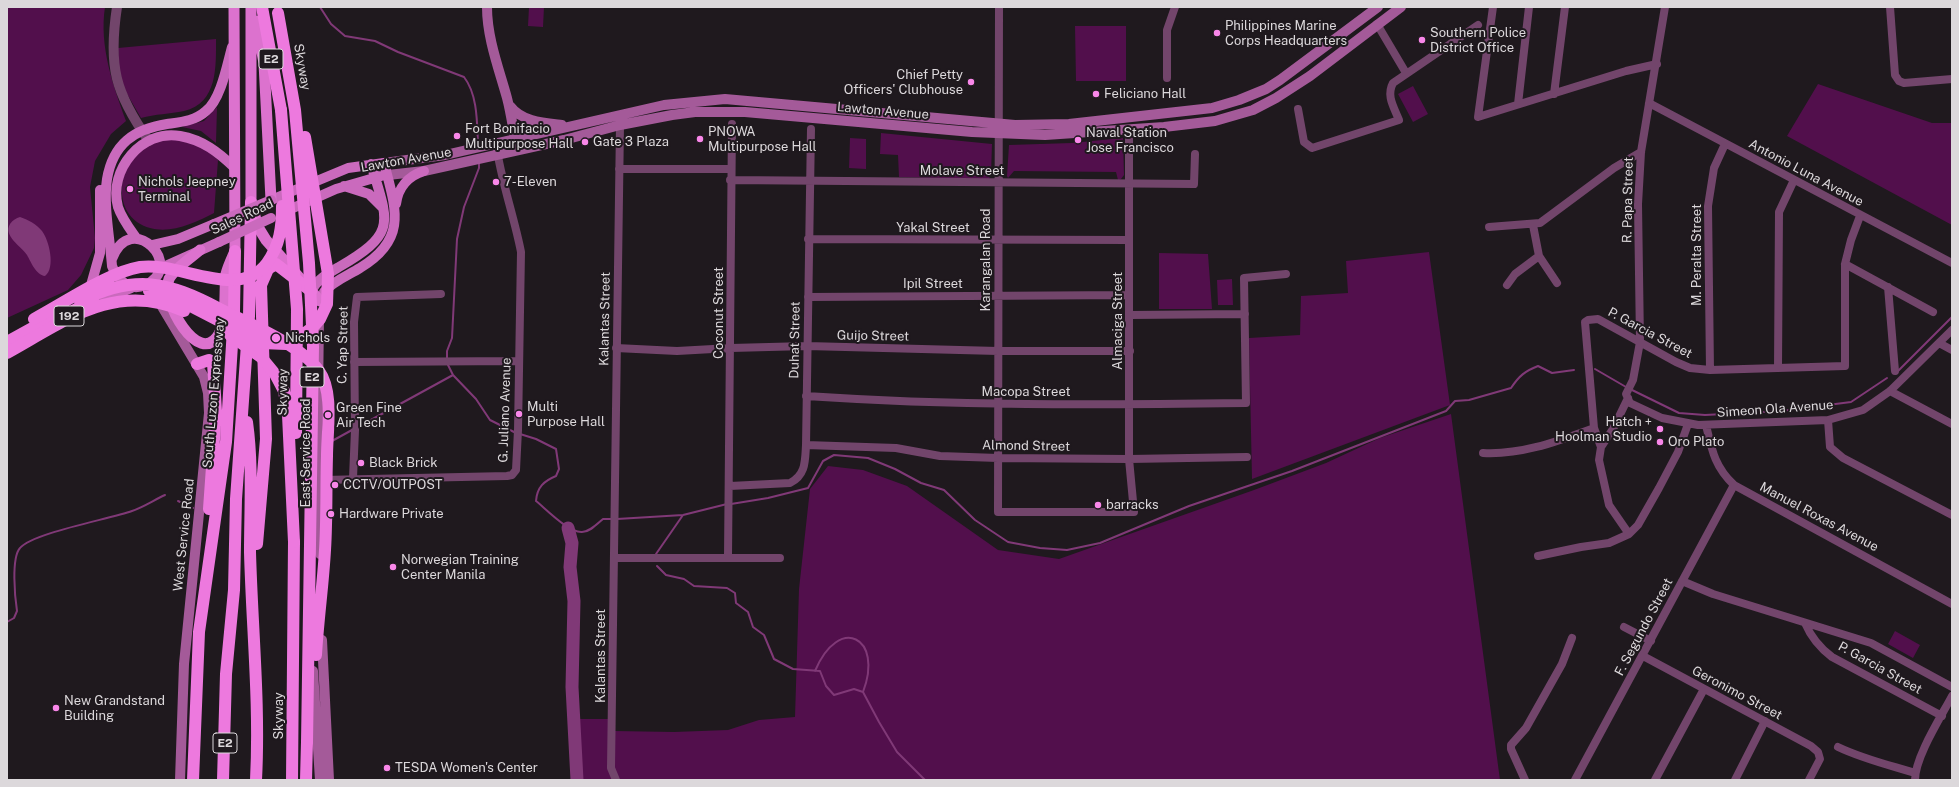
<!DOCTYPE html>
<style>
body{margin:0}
#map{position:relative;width:1959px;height:787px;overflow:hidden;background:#1f191e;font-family:"Public Sans",sans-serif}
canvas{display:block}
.frame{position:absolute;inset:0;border:8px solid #dcd8db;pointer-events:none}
</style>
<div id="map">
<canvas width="1959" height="787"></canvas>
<div class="frame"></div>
</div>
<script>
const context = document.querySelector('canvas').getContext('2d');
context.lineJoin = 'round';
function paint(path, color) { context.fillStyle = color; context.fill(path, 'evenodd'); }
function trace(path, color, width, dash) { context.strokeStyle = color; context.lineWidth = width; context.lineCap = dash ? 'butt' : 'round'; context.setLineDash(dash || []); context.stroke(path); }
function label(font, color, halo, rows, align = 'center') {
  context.font = font + ' "Public Sans",sans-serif'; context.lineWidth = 4; context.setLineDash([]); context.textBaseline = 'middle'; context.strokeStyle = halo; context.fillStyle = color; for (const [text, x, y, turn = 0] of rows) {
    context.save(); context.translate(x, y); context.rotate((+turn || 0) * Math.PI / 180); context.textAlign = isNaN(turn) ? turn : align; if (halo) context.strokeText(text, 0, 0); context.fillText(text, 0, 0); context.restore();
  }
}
const green = new Path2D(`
 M7,7H105C99,46 113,85 126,121L111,134L95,161L90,187L95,238L94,248L81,275L68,290L7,318Z
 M529,7H544L543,27L528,26Z
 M1075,26H1126V81H1076Z
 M216,39C216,66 218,103 184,111C170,114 155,114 141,118L123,87L119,75L118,48Z
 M1818,84L1932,123H1952V225L1787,136Z
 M1413,86L1428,114L1413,122L1398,94Z
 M217,107L216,143L201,131L182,127L204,121Z
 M881,133L992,144L991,174L989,179L899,177L898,155L880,154Z
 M850,138L866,139V169L849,168Z
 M1123,138L1124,175L1121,179L1118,180L1116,172L1014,171L1008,178L1007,176L1009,145L1072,143Z
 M161,139C187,140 198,141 218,160L214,213C195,223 171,234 150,228C114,218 115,173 139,151C145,146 154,143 161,139Z
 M1429,252L1450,405L1252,479L1249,338L1300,335L1301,296L1348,293L1346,261Z
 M1159,253L1208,254L1212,309H1159Z
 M1232,279L1233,305H1218L1217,280Z
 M1451,414L1500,780H576L574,719H613L614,731L674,732L728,730L759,720L795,717L799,589L810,489L828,466L863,470L907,486L998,550L1059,559L1254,490L1326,463L1380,438Z
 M1895,631L1920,645L1913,658L1888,644Z`);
const water = new Path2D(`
 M20,217C29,220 36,224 42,231C49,240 56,268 45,276C36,275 31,262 27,255C21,246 3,236 10,224C13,220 16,218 20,217Z`);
const stream = new Path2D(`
 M320,7L331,24L345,36L375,41L398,52L464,77C478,95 477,124 478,145
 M447,358V351L452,338L457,239L464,207L479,168V162
 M447,363L453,375L476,399L490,420L516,433
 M1595,369L1626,387
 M1898,371L1952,317
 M1630,389L1679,413L1705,415L1781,411L1851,402L1887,378
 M358,427L453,375
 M520,434L536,439L556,449L559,469L556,476C544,481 537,487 536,501C546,509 569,533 582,532C590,532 597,524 603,519H612
 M332,441L352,430
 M178,501L193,508
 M731,504L768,498L808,488L823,461L834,455L868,458L895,469L921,483L944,490L975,520L1008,542L1040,548L1067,550L1100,543L1189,506L1292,471L1446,411L1455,401L1469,400L1511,388C1519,376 1525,371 1538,366L1552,373L1574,370
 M617,519L683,515L727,504
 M656,554L683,515
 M657,566L666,575L684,579L694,586L727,588L735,593L736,603L748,612L753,627L764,635L774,659L793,669L820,671L826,686L834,695L854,689L863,692L879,722L897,752L925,780
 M7,622L14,618L17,611C15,598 11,558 20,548C32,533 110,519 132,511C144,507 154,500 165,495
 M815,671C839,614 884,637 863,692`);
const river = new Path2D(`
 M568,528L572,543L570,567L574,601L572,687L577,780`);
const minor = new Path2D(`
 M999,7L998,512H1134L1129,459V130
 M1493,7L1478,117L1626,71L1657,64
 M1665,7L1641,152L1638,204L1640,342L1633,380L1626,394L1630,403L1662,418L1698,425L1828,420L1863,410L1890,391L1952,330
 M1890,7L1895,75L1899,81L1904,83L1952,79
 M1377,24L1406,73
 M1167,78V30L1175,7
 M1554,94L1565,7
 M1649,103L1952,263
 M1518,104L1529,7
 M1298,109L1304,142L1312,148L1399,120C1394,107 1386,96 1393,83L1478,25
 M619,169H730
 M730,180L1194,184L1195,154
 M1489,227L1540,223L1614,168L1641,152
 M808,239L1129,240
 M1539,256L1557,283
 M1845,264L1933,312
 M1507,285L1515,274L1539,256L1533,225
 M1888,287L1895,371
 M808,297L1129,295
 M1130,315L1245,314
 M1939,343L1952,350
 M616,348L677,351L731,348L807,346L998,351H1130
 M354,362L519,361
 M1778,368L1779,212L1794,180
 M1710,370L1708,206L1714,168L1725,144
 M1890,391L1952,424
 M806,396C953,406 1099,405 1246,403L1244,278L1286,274
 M1828,420L1830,447L1843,458L1952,515
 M1706,425C1712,451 1715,467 1734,485L1952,604
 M806,445L896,448L940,456L998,458L1129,459L1247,457
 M1601,447L1613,429L1628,398
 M1483,453C1522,455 1558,441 1594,428
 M353,478L355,430L354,322L357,297L441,294
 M323,480L507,476L512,475L516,470L518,430L521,252C514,216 501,181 496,144
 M730,486L790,483C806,475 805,461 806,445L811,129
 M1629,534L1609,505L1599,460L1601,447L1594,428L1585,322L1588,320L1598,319L1676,362L1690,368L1710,370L1845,366V264L1851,240L1860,216
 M1538,556L1581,547L1609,543L1629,534L1638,525L1659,488L1678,452L1688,424
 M728,557L732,124
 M614,558H780
 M1682,581L1713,594L1871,643L1952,687
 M1805,623C1811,637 1820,648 1832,657L1942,716
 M1624,627L1651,641
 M1643,656L1811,746L1818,752L1820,759L1809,780
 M1838,747C1863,759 1889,765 1915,773
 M616,780L611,768L620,125
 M1525,780L1511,749V745L1526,728L1562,664L1572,638
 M1575,780L1734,485
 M1655,780L1704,689
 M1735,780L1765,721
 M1915,780C1915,757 1941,717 1952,696`);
const tertiary = new Path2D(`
 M117,7C108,66 115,93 149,141`);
const secondary = new Path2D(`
 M487,7C487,38 499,69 507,98C511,113 513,129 516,144
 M510,106C522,122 544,123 562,125
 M384,163L445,155L664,105L725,99L1015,125L1069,124L1212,108L1239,100L1266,89L1280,80L1378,7
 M388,175L424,171L564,140L620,125L672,115L695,112H745L972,132L1045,135L1164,127L1215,121L1253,110L1276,98L1310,76L1401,7
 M158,300L204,377L208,393L209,413L184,664L180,780
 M319,316L317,480L320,554
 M322,640L329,780
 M313,671L320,780`);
const primary = new Path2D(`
 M344,186L369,194L383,208
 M271,200L348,168L384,163C396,209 408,239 360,268C349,275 333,281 324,292
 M396,204C398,188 408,176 424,171
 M284,212L336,189L381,176
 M137,239C130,229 122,219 118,207C108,170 142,129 180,136C203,140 218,152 235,168
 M152,245L178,239L214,224
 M112,259C131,208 187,267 145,285C130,292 117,280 112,266C110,239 103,205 107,179C113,144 134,129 167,124C181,122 195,121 206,111C221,99 227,65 232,47
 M161,268L219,242
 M91,285L100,253V190
 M311,291C318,279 327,274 339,267C397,233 389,224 371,164
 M94,303L131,288`);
const trunk = new Path2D(`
 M251,7V202L258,227L266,240L320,301
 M256,21L264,63L271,200
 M200,250C191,258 175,268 169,279C160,300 199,369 219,334C227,320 224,291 226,274C228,266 232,258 235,251L234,7`);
const motorway = new Path2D(`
 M262,7L281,110
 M60,318L93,300
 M7,342L65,310
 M197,364L209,360L213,363L216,411L209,509
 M247,422C253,465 250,508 250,552C252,628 260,704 256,780
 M257,544L266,439L261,285L268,269L276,264L311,291
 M193,780L199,632L226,442L234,312L235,251
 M223,780L226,674L234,590L236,499L249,316L251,202
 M292,780L294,542
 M306,780L307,742`);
const primaryBridge = new Path2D(`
 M214,224L271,200
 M219,242L271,218`);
const motorwayBridge = new Path2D(`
 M278,13L295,110L309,263L313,347L307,742
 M281,110L297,309L296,433
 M149,291L173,297L262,343L286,344L297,339L313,327L320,319L327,304L328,274L305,137
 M80,301C135,274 167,281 220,309C248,323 301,345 319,371C334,392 327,431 327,456C326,488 327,519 325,550C323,585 318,620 316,655
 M34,319C64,303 109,272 140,267C179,261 238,302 267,263C280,245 282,227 282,206
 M230,335L261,357L275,374L284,391L288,415L294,542
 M7,353C65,321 115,281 184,311`);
const markers = [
 [1217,33,4,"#f987e9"],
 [1422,40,4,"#f987e9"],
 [971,82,4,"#f987e9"],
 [1096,94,4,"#f987e9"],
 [457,136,4,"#f987e9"],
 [700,139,4,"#f987e9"],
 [1078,140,4,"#f987e9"],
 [585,142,4,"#f987e9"],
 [496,182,4,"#f987e9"],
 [130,189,4,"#f987e9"],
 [276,338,5,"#f987e9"],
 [519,414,4,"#f987e9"],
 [328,415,4,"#f987e9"],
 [1660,429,4,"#f987e9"],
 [1660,442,4,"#f987e9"],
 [361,463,4,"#f987e9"],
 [335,485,4,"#f987e9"],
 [1098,505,4,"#f987e9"],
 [331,514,4,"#f987e9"],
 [393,567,4,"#f987e9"],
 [56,708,4,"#f987e9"],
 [387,768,4,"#f987e9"]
];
const shields = [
 [271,59,24],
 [69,316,30],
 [312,377,24],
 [225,743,24]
];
const shieldNames = [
 ["E2",271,59],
 ["192",69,316],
 ["E2",312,377],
 ["E2",225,743]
];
const poiNames = [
 ["Philippines Marine",1225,26],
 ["Corps Headquarters",1225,41],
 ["Southern Police",1430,33],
 ["District Office",1430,48],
 ["Chief Petty",963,75,"right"],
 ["Officers' Clubhouse",963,90,"right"],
 ["Feliciano Hall",1104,94],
 ["Fort Bonifacio",465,129],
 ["Multipurpose Hall",465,144],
 ["PNOWA",708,132],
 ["Multipurpose Hall",708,147],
 ["Naval Station",1086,133],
 ["Jose Francisco",1086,148],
 ["Gate 3 Plaza",593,142],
 ["Nichols Jeepney",138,182],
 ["Terminal",138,197],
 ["7-Eleven",504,182],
 ["Nichols",285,338],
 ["Multi",527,407],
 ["Purpose Hall",527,422],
 ["Green Fine",336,408],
 ["Air Tech",336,423],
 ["Hatch +",1652,422,"right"],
 ["Hoolman Studio",1652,437,"right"],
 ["Oro Plato",1668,442],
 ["Black Brick",369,463],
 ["CCTV/OUTPOST",343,485],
 ["barracks",1106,505],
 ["Hardware Private",339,514],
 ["Norwegian Training",401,560],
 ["Center Manila",401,575],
 ["New Grandstand",64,701],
 ["Building",64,716],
 ["TESDA Women's Center",395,768]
];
const streetNames = [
 ["Skyway",302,67,80],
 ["Lawton Avenue",883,111,5],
 ["Lawton Avenue",406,160,-10],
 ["Molave Street",962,171],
 ["Antonio Luna Avenue",1806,173,28],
 ["R. Papa Street",1628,200,-89],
 ["Sales Road",242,217,-25],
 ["Yakal Street",933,228],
 ["M. Peralta Street",1697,255,-90],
 ["Karangalan Road",986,260,-90],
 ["Ipil Street",933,284],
 ["Coconut Street",719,313,-90],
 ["Kalantas Street",605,319,-89],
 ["Almaciga Street",1118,321,-90],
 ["P. Garcia Street",1650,333,28],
 ["Guijo Street",873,336,1],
 ["Duhat Street",795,340,-89],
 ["C. Yap Street",343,345,-89],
 ["Skyway",283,392,-89],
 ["Macopa Street",1026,392],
 ["South Luzon Expressway",214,393,-85],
 ["Simeon Ola Avenue",1775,409,-4],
 ["G. Juliano Avenue",505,410,-88],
 ["Almond Street",1026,446,1],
 ["East Service Road",306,453,-90],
 ["Manuel Roxas Avenue",1819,517,28],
 ["West Service Road",184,535,-84],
 ["F. Segundo Street",1644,627,-62],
 ["Kalantas Street",601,656,-90],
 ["P. Garcia Street",1880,668,29],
 ["Geronimo Street",1737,693,28],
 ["Skyway",279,716,-90]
];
paint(green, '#520f4c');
paint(water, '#803977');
trace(stream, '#803977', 2);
trace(river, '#803977', 13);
trace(minor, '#72456b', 8);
trace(tertiary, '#72456b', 10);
trace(secondary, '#a45a99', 10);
trace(primary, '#ca6abd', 10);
trace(trunk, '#dc72ce', 11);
trace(motorway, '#ed79de', 12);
trace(primaryBridge, '#ca6abd', 10);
trace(motorwayBridge, '#ed79de', 12);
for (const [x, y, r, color] of markers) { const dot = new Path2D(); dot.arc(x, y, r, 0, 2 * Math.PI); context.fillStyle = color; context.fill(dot); trace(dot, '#1f191e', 1.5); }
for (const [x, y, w] of shields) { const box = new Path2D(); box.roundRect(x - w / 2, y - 10, w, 20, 3); context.fillStyle = '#1f191e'; context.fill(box); trace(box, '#dcd8db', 1); }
label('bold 12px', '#dcd8db', null, shieldNames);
label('13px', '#dcd8db', '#1f191e', poiNames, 'left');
label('13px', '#dcd8db', '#1f191e', streetNames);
</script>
